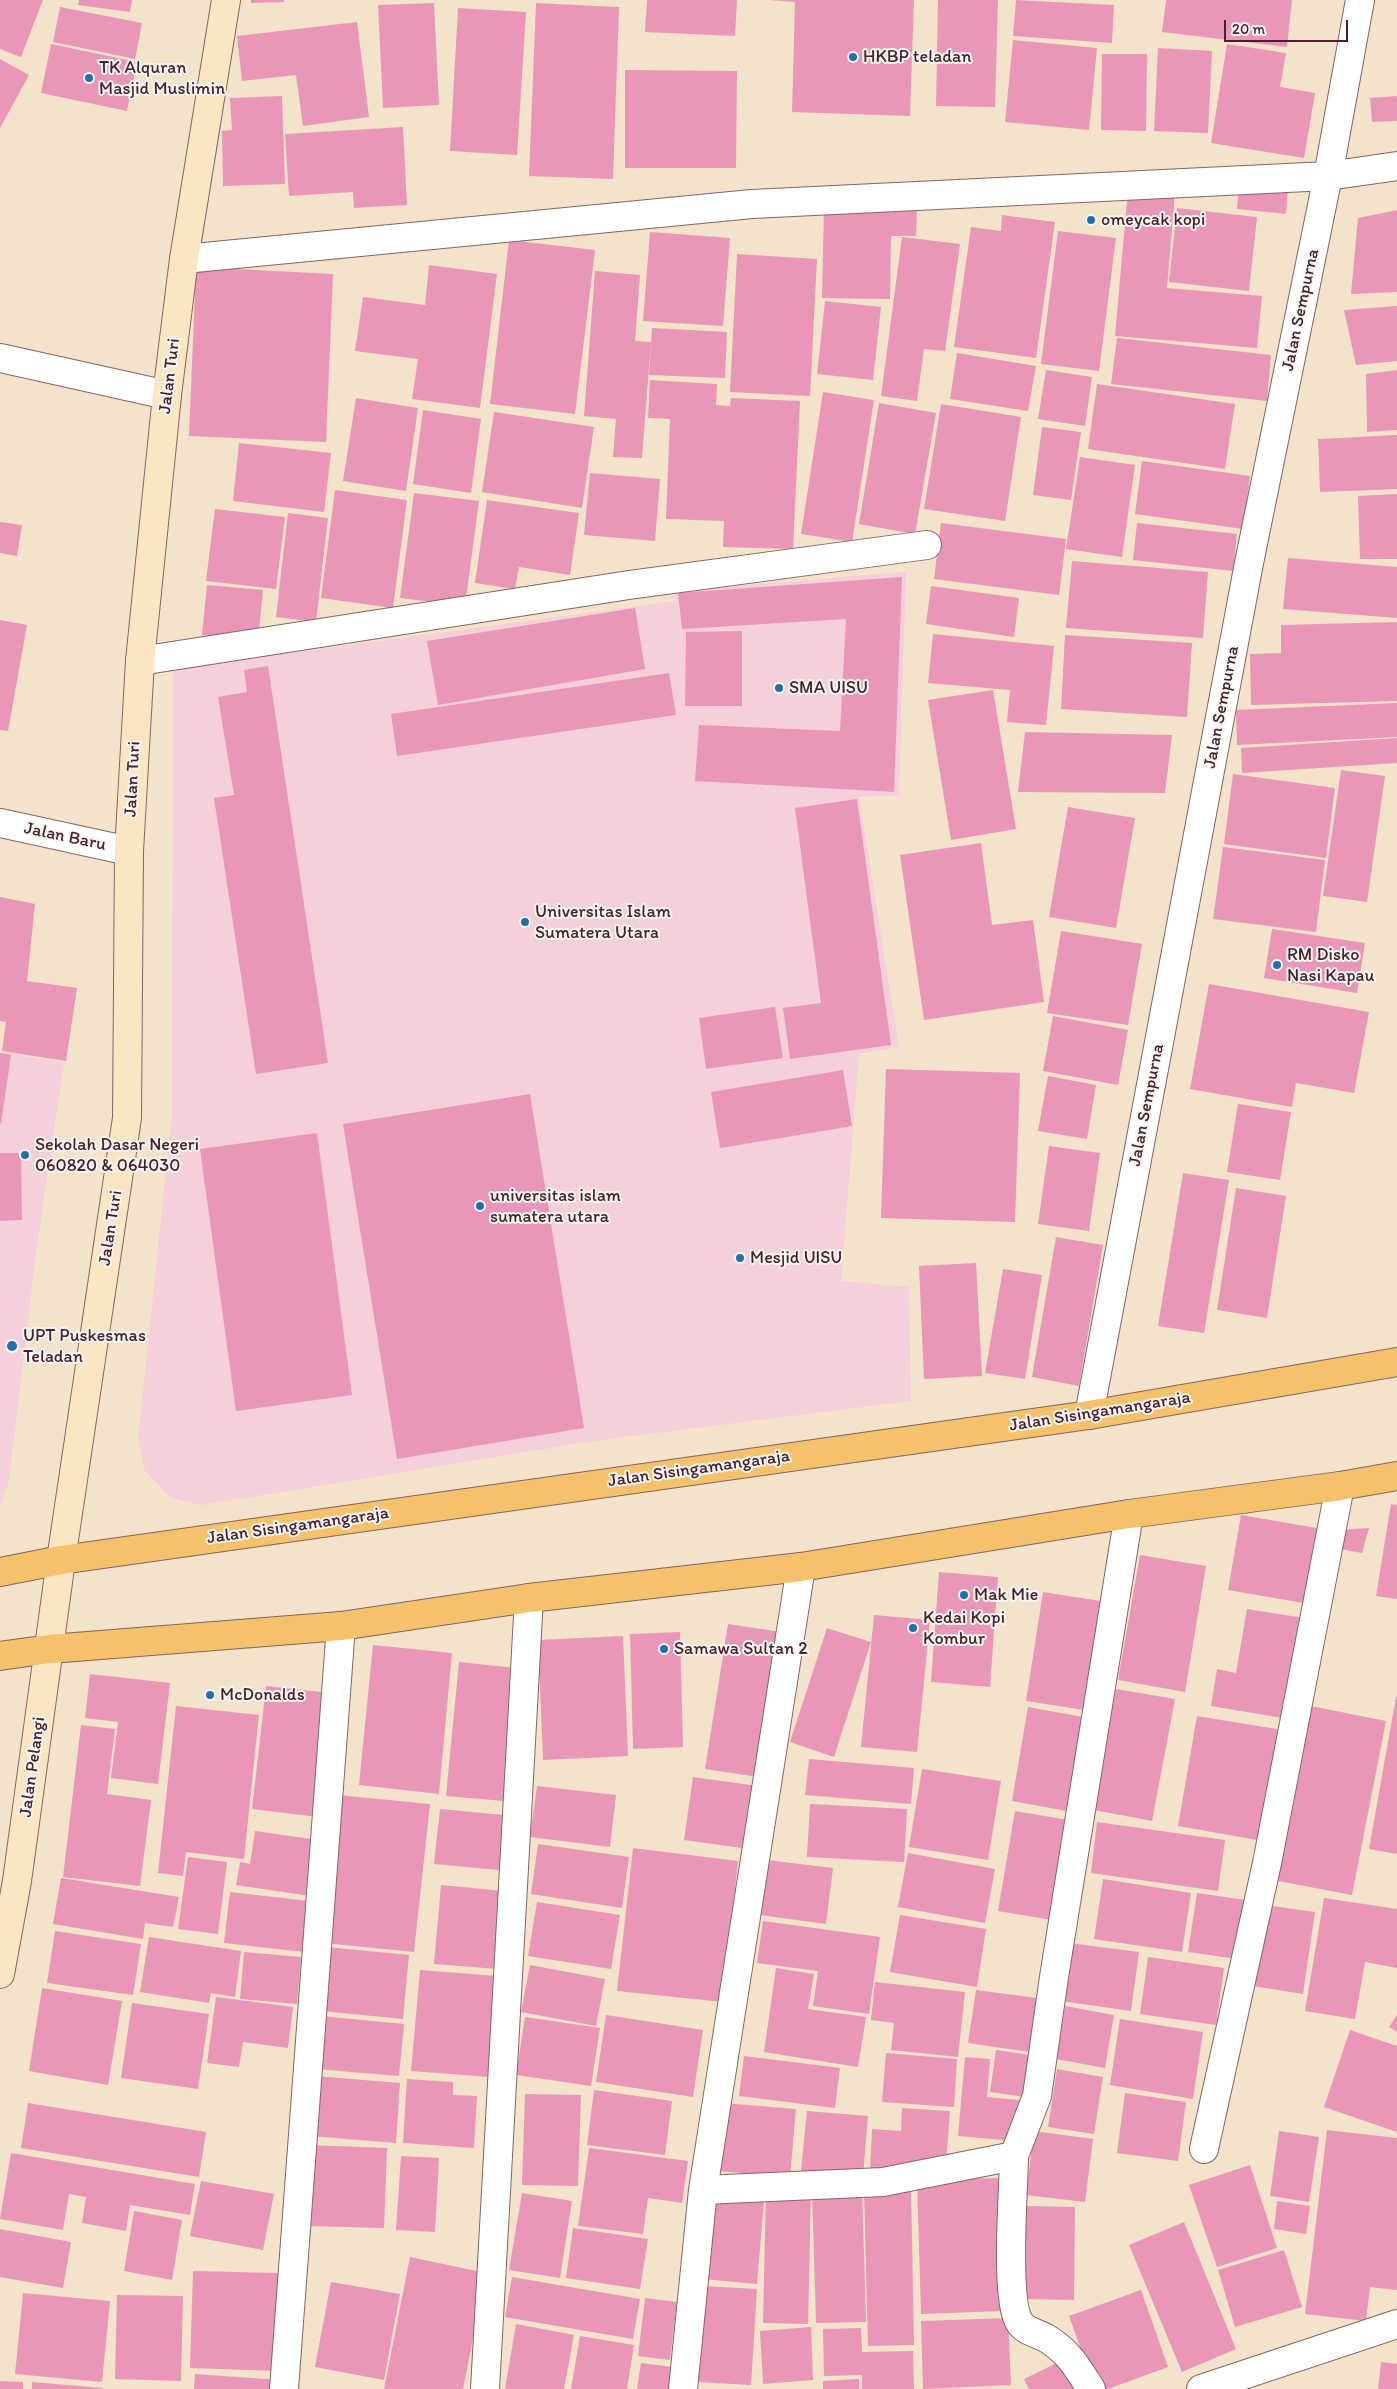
<!DOCTYPE html>
<style>
body{margin:0}
#map{position:relative;width:1397px;height:2389px;overflow:hidden;background:#f2e3ca;font-family:Itim,sans-serif}
canvas{display:block}
.scale{position:absolute;left:1224px;top:20px;width:124px;height:22px;box-sizing:border-box;border:2px solid #4a1f2b;border-top:0;padding-left:6px;font-size:15px;line-height:18px;white-space:nowrap;color:#4a1f2b;-webkit-text-stroke:4px #f6f6f2;paint-order:stroke}
</style>
<div id="map">
<canvas width="1397" height="2389"></canvas>
<div class="scale">20 m</div>
</div>
<script>
const context = document.querySelector('canvas').getContext('2d');
context.lineJoin = 'round';
function paint(path, color) { context.fillStyle = color; context.fill(path, 'evenodd'); }
function trace(path, color, width, dash) { context.strokeStyle = color; context.lineWidth = width; context.lineCap = dash ? 'butt' : 'round'; context.setLineDash(dash || []); context.stroke(path); }
function label(font, color, halo, rows, align = 'center') {
  context.font = font + ' Itim,sans-serif'; context.lineWidth = 4; context.setLineDash([]); context.textBaseline = 'middle'; context.strokeStyle = halo; context.fillStyle = color; for (const [text, x, y, turn = 0] of rows) {
    context.save(); context.translate(x, y); context.rotate((+turn || 0) * Math.PI / 180); context.textAlign = isNaN(turn) ? turn : align; if (halo) context.strokeText(text, 0, 0); context.fillText(text, 0, 0); context.restore();
  }
}
const built = new Path2D(`
 M906,572L899,795L859,797L899,1047L859,1054L841,1281L909,1287L911,1401L600,1440L201,1505L170,1497L145,1471L138,1439L172,1113L173,669L675,601L674,591Z
 M0,1052L64,1063L36,1253L9,1481L0,1507Z`);
const building = new Path2D(`
 M0,0H43L21,57L0,49Z
 M79,0H132L130,12L78,5Z
 M251,0H284V2L251,3Z
 M647,0H737L735,36L645,32Z
 M769,0H914L910,116L792,112L795,2Z
 M938,0H998L995,107L936,106Z
 M1016,0L1114,5L1112,43L1013,36Z
 M1166,0H1292L1287,47L1162,32Z
 M434,3L439,105L383,108L378,5Z
 M536,3L619,7L613,179L529,176Z
 M60,7L142,23L135,59L53,42Z
 M458,8L526,12L517,155L450,151Z
 M357,22L369,117L303,126L296,75L242,81L237,36Z
 M1013,40L1097,48L1089,130L1005,122Z
 M51,44L137,62L127,111L41,93Z
 M1227,44L1286,53L1280,87L1315,93L1304,158L1211,143Z
 M1158,48L1212,51L1208,133L1154,131Z
 M1102,54H1147L1146,131L1101,130Z
 M0,59L29,75L0,128Z
 M625,70L737,71L736,168H625Z
 M282,96L285,184L223,186L222,131L232,130L230,98Z
 M1397,96V121L1372,122L1370,98Z
 M403,127L407,205L354,208L353,192L289,196L285,134Z
 M1239,182L1288,186L1286,214L1237,209Z
 M1128,189L1175,193L1167,288L1262,296L1257,348L1115,336Z
 M824,206L917,207L916,236H891L890,299L822,298Z
 M1177,208L1257,217L1249,291L1169,282Z
 M1397,210V292L1351,294L1358,218Z
 M1002,215L1055,222L1036,358L954,347L971,227L1001,231Z
 M1058,231L1116,238L1099,371L1041,364Z
 M650,232L730,238L723,326L643,321Z
 M902,237L960,244L945,351L924,349L917,401L881,396Z
 M509,240L595,250L575,414L490,404Z
 M737,254L817,259L810,396L730,392Z
 M429,265L497,274L480,408L412,399L418,359L355,351L363,297L425,305Z
 M196,267L333,274L326,442L189,436Z
 M595,271L640,275L635,341L651,342L642,458L613,457L616,419L584,416Z
 M825,301L881,307L873,380L817,374Z
 M1397,306V361L1356,365L1344,310Z
 M652,328L727,332L725,378L649,375Z
 M1117,338L1271,355L1267,401L1111,384Z
 M957,353L1036,366L1028,411L950,399Z
 M1046,370L1092,377L1085,426L1038,419Z
 M1397,370V430L1367,432L1366,374Z
 M650,380L717,384L716,405L730,406L731,398L800,401L793,549L723,547L724,521L666,519L670,419L648,418Z
 M1097,384L1235,404L1225,469L1088,449Z
 M823,392L874,400L852,542L801,534Z
 M356,398L418,408L406,491L343,481Z
 M879,403L936,413L915,534L859,524Z
 M941,404L1021,417L1005,521L924,509Z
 M423,410L481,419L471,493L413,484Z
 M494,412L594,427L582,508L482,492Z
 M1042,427L1081,432L1071,500L1033,495Z
 M1397,435V489L1320,492L1318,439Z
 M239,443L331,453L324,512L233,501Z
 M1080,457L1135,465L1122,557L1066,549Z
 M1142,461L1250,476L1243,529L1135,514Z
 M590,473L660,479L655,541L584,535Z
 M335,490L407,500L393,608L321,598Z
 M414,493L479,501L465,606L400,598Z
 M1397,494V559H1360L1358,496Z
 M487,500L579,513L570,575L519,567L515,589L475,583Z
 M215,509L285,517L276,589L206,581Z
 M288,513L328,518L316,622L276,617Z
 M0,522L22,525L17,556L0,553Z
 M941,523L1066,539L1059,595L934,579Z
 M1137,523L1237,534L1233,571L1133,560Z
 M1288,558L1397,567V618L1283,609Z
 M1072,561L1208,572L1203,638L1066,628Z
 M902,577L894,792L695,781L699,725L840,731L846,619L682,629L678,593Z
 M207,585L263,590L258,641L202,635Z
 M931,586L1019,598L1014,637L926,624Z
 M635,608L645,669L438,705L427,641Z
 M0,620L27,625L8,731L0,730Z
 M1397,622V701L1251,705L1250,654L1281,653V625Z
 M742,631V706H685L686,632Z
 M933,634L1054,646L1046,725L1007,722L1010,690L928,683Z
 M1065,635L1192,643L1187,717L1061,709Z
 M268,666L328,1063L256,1074L214,798L234,795L218,697L247,692L244,670Z
 M669,673L676,715L397,756L391,714Z
 M993,690L1016,829L951,840L928,700Z
 M1397,703V737L1237,745L1236,710Z
 M1025,732L1172,735L1165,793L1018,792Z
 M1397,738V763L1242,773L1241,748Z
 M1341,770L1385,776L1367,902L1323,896Z
 M1233,774L1335,788L1326,858L1224,844Z
 M857,799L891,1045L790,1059L783,1008L821,1003L795,808Z
 M1068,807L1135,818L1116,928L1049,917Z
 M981,843L992,925L1033,920L1044,1002L924,1020L900,855Z
 M1223,847L1325,860L1316,932L1213,919Z
 M0,897L35,904L27,981L77,988L66,1061L2,1051L6,1022L0,1021Z
 M1272,929L1365,943L1357,993L1264,978Z
 M1061,931L1142,944L1128,1025L1047,1013Z
 M1209,984L1369,1012L1354,1093L1296,1083L1292,1107L1190,1089Z
 M775,1007L783,1058L706,1069L699,1018Z
 M1053,1016L1128,1030L1118,1085L1043,1071Z
 M0,1053L11,1055L1,1124L0,1123Z
 M886,1069L1020,1073L1015,1222L881,1218Z
 M843,1070L852,1126L720,1148L711,1092Z
 M1048,1076L1096,1085L1087,1139L1038,1131Z
 M530,1094L584,1428L397,1459L343,1124Z
 M1238,1104L1291,1112L1280,1180L1227,1172Z
 M317,1133L352,1395L236,1411L200,1149Z
 M1049,1146L1100,1153L1089,1231L1038,1224Z
 M0,1153H21L22,1220L0,1221Z
 M1183,1173L1229,1180L1204,1333L1158,1326Z
 M1236,1188L1286,1196L1267,1318L1217,1310Z
 M1056,1237L1103,1245L1079,1386L1032,1377Z
 M976,1263L982,1376L924,1379L919,1266Z
 M1003,1269L1042,1275L1025,1379L985,1373Z
 M1391,1504L1397,1505V1599L1376,1596Z
 M1241,1515L1322,1529L1309,1604L1228,1590Z
 M1369,1528L1362,1553L1335,1548L1341,1530Z
 M1140,1555L1206,1566L1185,1692L1118,1680Z
 M939,1572L998,1577L990,1687L931,1682Z
 M1043,1592L1113,1603L1097,1712L1026,1701Z
 M1247,1609L1304,1618L1288,1719L1211,1706L1217,1669L1236,1673Z
 M874,1615L930,1620L917,1752L861,1747Z
 M728,1624L788,1633L765,1778L705,1769Z
 M827,1628L871,1642L834,1757L790,1742Z
 M680,1632L683,1747L633,1749L630,1634Z
 M623,1636L628,1756L543,1760L538,1640Z
 M373,1645L452,1653L439,1794L359,1785Z
 M459,1662L516,1668L504,1801L446,1796Z
 M90,1674L170,1683L158,1784L111,1778L118,1722L85,1718Z
 M266,1686L331,1693L318,1817L252,1809Z
 M1116,1689L1175,1699L1152,1821L1094,1810Z
 M1396,1697H1397V1854L1369,1849Z
 M1306,1705L1386,1721L1352,1895L1273,1880Z
 M176,1706L259,1715L244,1859L186,1852L183,1876L158,1873Z
 M1028,1707L1094,1719L1078,1813L1012,1801Z
 M1197,1716L1282,1730L1263,1841L1178,1826Z
 M81,1725L115,1729L107,1794L151,1800L140,1886L63,1877Z
 M809,1759L914,1768L911,1804L805,1795Z
 M922,1769L1001,1781L988,1860L909,1847Z
 M693,1777L758,1786L749,1849L684,1840Z
 M537,1786L616,1795L610,1847L530,1837Z
 M338,1795L430,1804L414,1952L323,1943Z
 M810,1804L907,1809L904,1862L807,1857Z
 M440,1809L504,1815L499,1870L434,1864Z
 M1015,1811L1074,1821L1058,1921L998,1911Z
 M1097,1822L1225,1840L1218,1891L1091,1873Z
 M255,1831L318,1840L310,1896L236,1885L240,1862L250,1864Z
 M538,1844L629,1857L622,1908L531,1894Z
 M633,1848L738,1861L723,2002L617,1991Z
 M908,1853L995,1869L985,1923L898,1907Z
 M188,1857L227,1862L218,1934L178,1929Z
 M767,1860L833,1868L826,1924L760,1915Z
 M61,1878L179,1897L173,1927L145,1923L143,1939L53,1924Z
 M1103,1879L1191,1893L1182,1952L1094,1939Z
 M441,1885L504,1891L497,1969L434,1964Z
 M230,1892L309,1901L304,1952L224,1943Z
 M1197,1893L1246,1900L1237,1959L1188,1952Z
 M1324,1898L1397,1909V1968L1365,1962L1355,2019L1305,2011Z
 M537,1902L620,1915L611,1969L528,1956Z
 M1265,1905L1315,1912L1303,1994L1253,1986Z
 M900,1915L986,1929L977,1987L890,1972Z
 M763,1921L880,1937L869,2014L813,2006L818,1971L757,1963Z
 M55,1931L141,1944L133,1995L47,1983Z
 M149,1937L241,1951L235,1997L211,1993L209,2003L140,1992Z
 M1069,1943L1139,1952L1131,2011L1061,2001Z
 M327,1947L409,1955L403,2019L321,2011Z
 M244,1952L301,1957L297,2004L240,1999Z
 M1148,1957L1224,1968L1216,2025L1140,2014Z
 M530,1965L605,1979L596,2026L521,2012Z
 M776,1968L814,1974L808,2009L866,2017L858,2067L764,2052Z
 M420,1970L497,1976L489,2077L411,2071Z
 M875,1982L965,1992L958,2057L891,2050L894,2023L871,2020Z
 M42,1988L122,2001L108,2085L29,2071Z
 M976,1990L1044,1999L1037,2053L968,2043Z
 M216,1997L293,2007L288,2048L243,2042L239,2067L207,2063Z
 M132,2003L209,2014L198,2089L121,2078Z
 M1065,2006L1114,2015L1105,2068L1056,2059Z
 M606,2015L703,2030L693,2097L596,2082Z
 M1397,2015V2032L1389,2027Z
 M321,2016L404,2024L399,2076L316,2069Z
 M525,2017L600,2028L591,2086L516,2075Z
 M1120,2019L1203,2032L1193,2099L1110,2085Z
 M1350,2030L1397,2046V2132L1324,2107Z
 M996,2050L1037,2056L1032,2098L990,2092Z
 M886,2053L957,2059L954,2107L882,2102Z
 M744,2056L840,2068L835,2108L739,2096Z
 M965,2057L990,2059L987,2097L1019,2100L1015,2141L958,2136Z
 M1057,2069L1103,2077L1094,2134L1048,2127Z
 M315,2076L400,2083L396,2143L311,2136Z
 M407,2079L453,2082V2095L477,2096L474,2148L403,2143Z
 M594,2090L672,2101L665,2155L587,2145Z
 M1125,2093L1186,2102L1178,2161L1117,2153Z
 M525,2094L581,2095L578,2186L522,2185Z
 M28,2103L206,2132L199,2177L21,2148Z
 M724,2103L796,2109L790,2177L718,2171Z
 M902,2108L950,2111L946,2164L916,2174L870,2170L872,2129L901,2131Z
 M807,2111L868,2116L863,2176L801,2171Z
 M1327,2130L1397,2138V2290L1370,2287L1366,2321L1305,2314Z
 M1034,2131L1093,2139L1085,2202L1026,2195Z
 M1279,2131L1319,2137L1309,2202L1270,2196Z
 M309,2145L387,2148L384,2228L306,2226Z
 M589,2148L688,2161L682,2203L648,2198L643,2234L578,2226Z
 M11,2153L195,2184L190,2215L130,2205L126,2231L82,2223L86,2197L69,2194L63,2230L0,2219Z
 M401,2156L439,2158L435,2232L396,2230Z
 M1250,2165L1277,2248L1217,2267L1189,2185Z
 M1000,2178L1004,2311L921,2314L917,2180Z
 M201,2181L274,2194L263,2250L190,2236Z
 M862,2187L866,2322L816,2323L812,2189Z
 M911,2188L914,2345L868,2346L864,2190Z
 M766,2190L811,2191L808,2324L763,2323Z
 M522,2193L572,2201L560,2278L509,2270Z
 M711,2197L764,2201L757,2284L703,2279Z
 M1277,2201L1310,2206L1306,2234L1274,2229Z
 M1025,2206L1075,2207L1074,2300L1024,2299Z
 M134,2211L182,2220L172,2280L124,2271Z
 M1184,2222L1236,2349L1182,2372L1129,2245Z
 M573,2228L648,2239L640,2289L566,2278Z
 M0,2229L71,2242L63,2288L0,2277Z
 M1284,2250L1302,2307L1235,2327L1218,2270Z
 M410,2257L486,2273L463,2389H384Z
 M193,2271L279,2273L277,2371L190,2368Z
 M512,2277L640,2299L633,2339L505,2317Z
 M331,2282L400,2294L384,2380L315,2367Z
 M702,2286L757,2289L751,2385L697,2382Z
 M1141,2290L1168,2367L1108,2389H1095L1069,2316Z
 M23,2293L110,2301L102,2382L15,2374Z
 M117,2295L183,2296L181,2381L115,2379Z
 M645,2298L677,2302L670,2360L638,2356Z
 M1008,2318L1011,2385L923,2389L921,2321Z
 M516,2324L574,2335L564,2389H505Z
 M811,2327L813,2380L763,2384L760,2331Z
 M861,2328L862,2352L913,2351L914,2389H862V2375L824,2376L823,2329Z
 M580,2336L634,2345L627,2389H571Z
 M1067,2358L1082,2389H1029L1024,2379Z
 M1381,2362L1397,2364V2389H1378Z
 M641,2363L680,2368L677,2389H637Z
 M195,2374L280,2380L279,2389H194Z
 M859,2379V2389H823V2381Z
 M0,2381L23,2382V2389H0Z
 M32,2382L103,2388V2389H32Z`);
const minor = new Path2D(`
 M184,259L752,204L1328,176L1397,166
 M0,358L167,395
 M140,661L629,585L927,545
 M0,823L129,851
 M1089,1415L1249,563L1328,176L1360,0
 M1204,2149L1267,1863L1340,1486
 M1014,2156C1014,2188 1004,2301 1020,2323C1025,2331 1039,2334 1046,2338C1069,2352 1077,2367 1091,2389
 M703,2190L883,2182L1014,2156L1037,2096L1054,1977L1129,1514
 M284,2389L341,1626
 M485,2389L529,1598
 M683,2389L703,2190L801,1567
 M1201,2389L1397,2324`);
const secondary = new Path2D(`
 M0,1974L17,1881L61,1560L127,1118L129,851L140,661L167,395L184,259L226,0`);
const primary = new Path2D(`
 M0,1572L61,1560L1089,1415L1397,1362
 M0,1656L50,1649L341,1626L529,1598L801,1567L1129,1514L1340,1486L1397,1476`);
const markers = [
 [853,57,5,"#1f6fb2"],
 [89,78,5,"#1f6fb2"],
 [1091,220,5,"#1f6fb2"],
 [779,688,5,"#1f6fb2"],
 [525,922,5,"#1f6fb2"],
 [1277,965,5,"#1f6fb2"],
 [25,1155,5,"#1f6fb2"],
 [480,1206,5,"#1f6fb2"],
 [740,1258,5,"#1f6fb2"],
 [12,1346,6,"#1f6fb2"],
 [964,1595,5,"#1f6fb2"],
 [913,1628,5,"#1f6fb2"],
 [664,1649,5,"#1f6fb2"],
 [210,1695,5,"#1f6fb2"]
];
const poiNames = [
 ["HKBP teladan",863,57],
 ["TK Alquran",99,68],
 ["Masjid Muslimin",99,89],
 ["omeycak kopi",1101,220],
 ["SMA UISU",789,688],
 ["Universitas Islam",535,912],
 ["Sumatera Utara",535,933],
 ["RM Disko",1287,955],
 ["Nasi Kapau",1287,976],
 ["Sekolah Dasar Negeri",35,1145],
 ["060820 & 064030",35,1166],
 ["universitas islam",490,1196],
 ["sumatera utara",490,1217],
 ["Mesjid UISU",750,1258],
 ["UPT Puskesmas",23,1336],
 ["Teladan",23,1357],
 ["Mak Mie",974,1595],
 ["Kedai Kopi",923,1618],
 ["Kombur",923,1639],
 ["Samawa Sultan 2",674,1649],
 ["McDonalds",220,1695]
];
const streetNames = [
 ["Jalan Sempurna",1301,310,-78],
 ["Jalan Turi",170,376,-83],
 ["Jalan Sempurna",1222,707,-79],
 ["Jalan Turi",133,779,-87],
 ["Jalan Baru",65,837,12],
 ["Jalan Sempurna",1147,1105,-79],
 ["Jalan Turi",111,1228,-81],
 ["Jalan Sisingamangaraja",1100,1412,-9],
 ["Jalan Sisingamangaraja",699,1469,-8],
 ["Jalan Sisingamangaraja",298,1526,-8],
 ["Jalan Pelangi",33,1767,-82]
];
paint(built, '#f5cfda');
paint(building, '#ea96b9');
trace(minor, '#856463', 30);
trace(secondary, '#856463', 30);
trace(primary, '#856463', 30);
trace(minor, '#fff', 28);
trace(secondary, '#fbe6c4', 28);
trace(primary, '#f5c16b', 28);
for (const [x, y, r, color] of markers) { const dot = new Path2D(); dot.arc(x, y, r, 0, 2 * Math.PI); context.fillStyle = color; context.fill(dot); trace(dot, '#f6f6f2', 2); }
label('18px', '#4a1f2b', '#f6f6f2', poiNames, 'left');
label('18px', '#4a1f2b', '#f6f6f2', streetNames);
</script>
